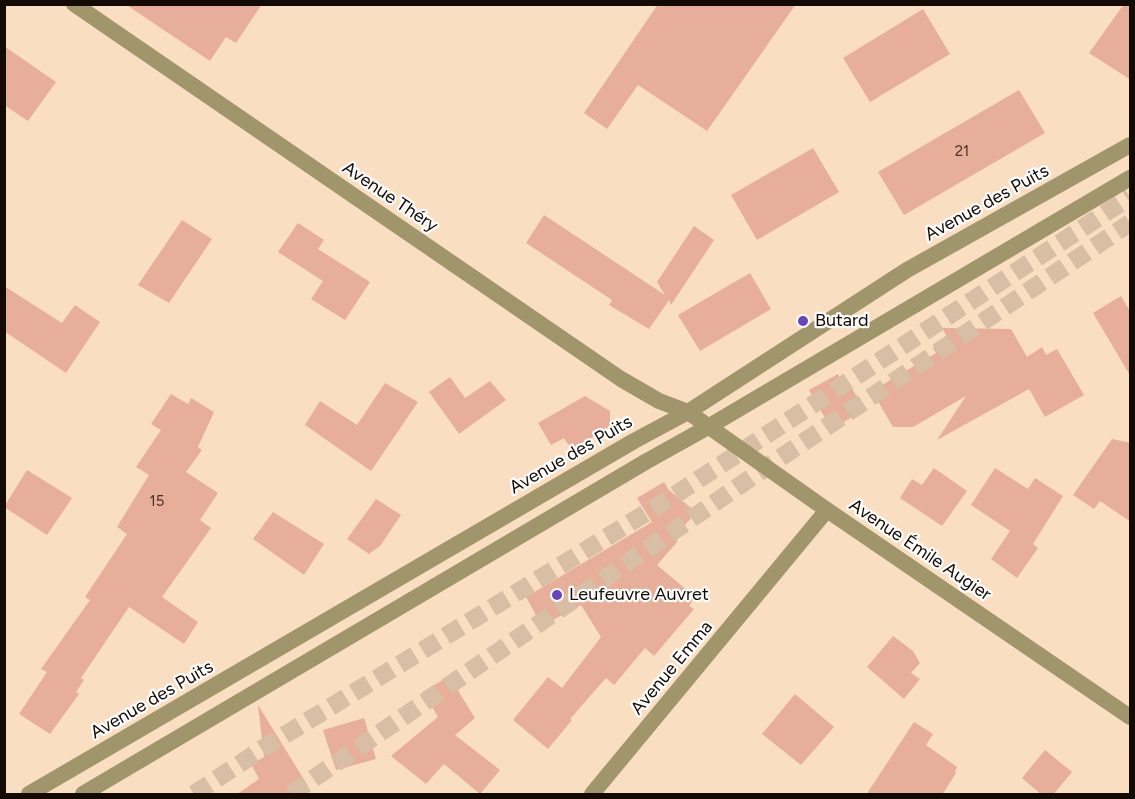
<!DOCTYPE html>
<meta charset="utf-8">
<style>
body{margin:0}
#map{position:relative;width:1135px;height:799px;overflow:hidden;background:#fadec1;font-family:Figtree,sans-serif}
canvas{display:block}
.frame{position:absolute;inset:0;border:6px solid #130a03;pointer-events:none}
</style>
<div id="map">
<canvas width="1135" height="799"></canvas>
<div class="frame"></div>
</div>
<script>
const context = document.querySelector('canvas').getContext('2d');
context.lineJoin = 'round';
function paint(path, color) { context.fillStyle = color; context.fill(path, 'evenodd'); }
function trace(path, color, width, dash) { context.strokeStyle = color; context.lineWidth = width; context.lineCap = dash ? 'butt' : 'round'; context.setLineDash(dash || []); context.stroke(path); }
function label(font, color, halo, rows, align = 'center') {
  context.font = font + ' Figtree,sans-serif'; context.lineWidth = 4.5; context.setLineDash([]); context.textBaseline = 'middle'; context.strokeStyle = halo; context.fillStyle = color; for (const [text, x, y, turn = 0] of rows) {
    context.save(); context.translate(x, y); context.rotate((+turn || 0) * Math.PI / 180); context.textAlign = isNaN(turn) ? turn : align; if (halo) context.strokeText(text, 0, 0); context.fillText(text, 0, 0); context.restore();
  }
}
const building = new Path2D(`
 M125,4H262L236,43L226,37L210,61Z
 M658,4H796L707,131L638,85L607,129L584,113Z
 M1124,4H1131V80L1089,53Z
 M923,9L950,54L870,102L843,58Z
 M4,46L56,82L28,121L4,105Z
 M1019,90L1045,133L904,215L878,172Z
 M813,148L839,192L757,240L731,195Z
 M544,215L665,295L657,282L694,226L714,240L671,305L669,300L649,329L609,305L612,300L526,243Z
 M182,220L212,239L169,303L138,285Z
 M298,223L324,240L318,249L370,282L345,320L311,299L323,281L278,252Z
 M750,273L771,309L700,351L678,315Z
 M4,286L62,323L75,305L100,322L66,373L4,331Z
 M1121,296L1131,313V377L1093,313Z
 M942,328L1011,329L1027,357L1042,347L1046,355L1057,349L1084,395L1045,417L1029,389L937,440L966,396L913,427H893L872,391L936,353L933,348L945,340L947,337Z
 M838,374L845,388L850,385L864,409L832,430L809,390Z
 M450,377L465,398L490,381L506,400L459,434L429,392Z
 M385,383L418,402L371,471L305,425L320,401L357,425Z
 M171,394L188,404L191,398L214,412L198,447L202,450L186,472L218,493L200,520L211,528L162,597L198,622L184,644L129,607L81,678L84,680L76,692L79,694L50,734L19,714L47,672L41,669L90,600L85,597L127,534L117,527L149,475L136,467L161,430L151,424Z
 M585,396L610,411V428L571,449L564,438L551,445L538,423Z
 M1112,439L1131,443V522L1100,501L1094,509L1073,495Z
 M934,468L967,491L942,526L900,498L912,479L922,485Z
 M995,468L1028,489L1035,478L1063,496L1033,544L1038,548L1017,578L991,559L1010,531L971,505Z
 M27,470L72,498L47,535L4,507Z
 M664,482L669,490L696,512L674,538L678,541L657,565L695,597L689,606L694,609L654,656L645,648L614,685L606,678L570,719L572,720L548,749L513,720L548,677L562,688L601,637L581,605L542,626L526,597L652,522L637,498Z
 M376,499L401,515L380,546L369,554L347,539Z
 M273,512L324,544L304,575L253,539Z
 M893,636L913,651L920,663L911,673L920,679L904,699L867,667Z
 M449,676L475,718L455,735L500,770L480,794L444,764L426,784L391,756L438,717L423,692Z
 M795,694L834,727L801,765L762,734Z
 M258,705L308,786L295,795H236L259,779L251,764L264,757Z
 M364,718L376,759L336,770L323,730Z
 M914,722L933,734L926,745L957,767L955,772L956,773L942,795H866Z
 M1045,750L1072,772L1053,795H1042L1022,778Z`);
const motorwayTunnel = new Path2D(`
 M194,794L262,749L664,502L1130,197
 M291,794L771,464L1130,223`);
const minor = new Path2D(`
 M74,4L621,379L659,401L688,412L827,510L1130,717
 M592,794L827,510`);
const tertiary = new Path2D(`
 M29,794L634,441L688,412L907,270L1130,145
 M83,794L647,461L708,427L1130,178`);
const markers = [
 [803,321,6,"#6743bc"],
 [557,595,6,"#6743bc"]
];
const numberNames = [
 ["21",962,152],
 ["15",157,502]
];
const streetNames = [
 ["Avenue Théry",390,197,34],
 ["Avenue des Puits",987,203,-29],
 ["Avenue des Puits",571,455,-30],
 ["Avenue Émile Augier",920,550,34],
 ["Avenue Emma",672,668,-50],
 ["Avenue des Puits",152,700,-30]
];
const poiNames = [
 ["Butard",815,321],
 ["Leufeuvre Auvret",569,595]
];
paint(building, '#e7ae99');
trace(motorwayTunnel, '#d7bea4', 18, [18, 9]);
trace(minor, '#a1966b', 16);
trace(tertiary, '#a1966b', 16);
for (const [x, y, r, color] of markers) { const dot = new Path2D(); dot.arc(x, y, r, 0, 2 * Math.PI); context.fillStyle = color; context.fill(dot); trace(dot, '#fff', 2); }
label('15px', '#483328', null, numberNames);
label('18px', '#130a03', '#fff', streetNames);
label('18px', '#130a03', '#fff', poiNames, 'left');
</script>
